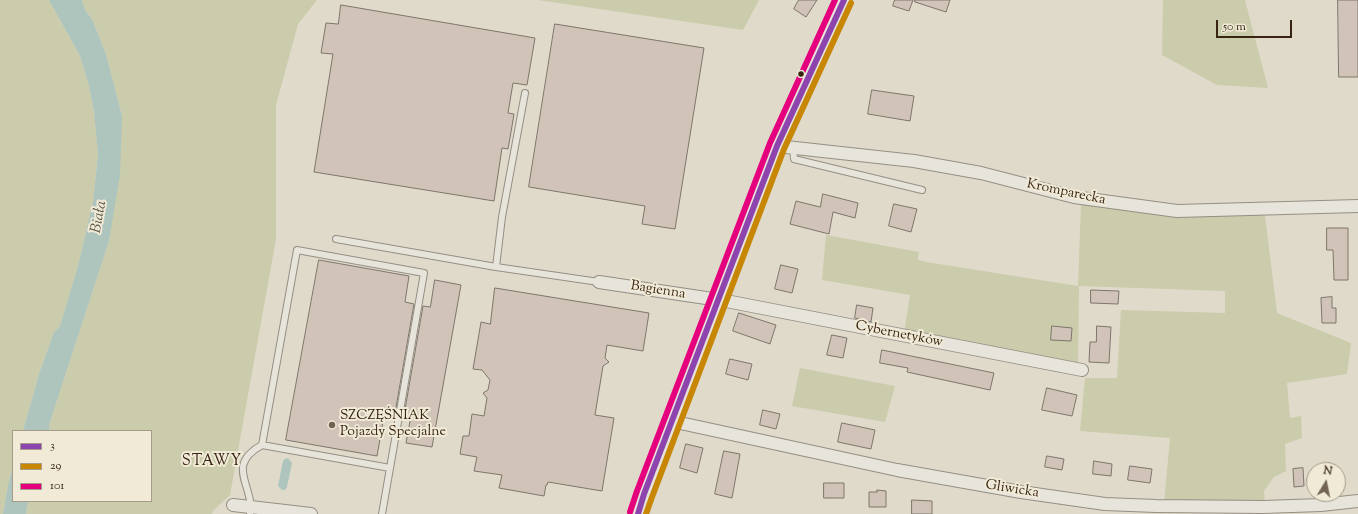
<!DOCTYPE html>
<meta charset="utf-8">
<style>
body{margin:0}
#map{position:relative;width:1358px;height:514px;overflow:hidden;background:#e0daca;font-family:"Sorts Mill Goudy",serif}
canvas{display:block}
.legend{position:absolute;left:12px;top:430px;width:140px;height:72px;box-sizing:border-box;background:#f0ead7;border:1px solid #a69b88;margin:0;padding:5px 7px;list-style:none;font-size:12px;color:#382412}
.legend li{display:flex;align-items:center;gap:8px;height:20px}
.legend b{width:20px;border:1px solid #a69b88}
.north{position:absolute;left:1306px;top:462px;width:40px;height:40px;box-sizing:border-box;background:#f0ead7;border:1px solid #a69b88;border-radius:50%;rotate:10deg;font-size:11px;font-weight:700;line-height:16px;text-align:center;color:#382412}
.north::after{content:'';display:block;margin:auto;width:14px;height:18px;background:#736452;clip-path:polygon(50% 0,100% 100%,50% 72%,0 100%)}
.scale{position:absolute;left:1216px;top:20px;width:76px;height:18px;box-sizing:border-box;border:2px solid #382412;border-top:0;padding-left:5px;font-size:12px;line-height:14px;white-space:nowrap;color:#382412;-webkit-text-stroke:3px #f0ead7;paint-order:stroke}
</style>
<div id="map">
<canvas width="1358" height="514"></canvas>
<ul class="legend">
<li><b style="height:5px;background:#8e44ad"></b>3</li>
<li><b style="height:5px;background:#c78604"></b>29</li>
<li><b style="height:5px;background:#e5007d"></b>101</li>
</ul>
<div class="north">N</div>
<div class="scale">50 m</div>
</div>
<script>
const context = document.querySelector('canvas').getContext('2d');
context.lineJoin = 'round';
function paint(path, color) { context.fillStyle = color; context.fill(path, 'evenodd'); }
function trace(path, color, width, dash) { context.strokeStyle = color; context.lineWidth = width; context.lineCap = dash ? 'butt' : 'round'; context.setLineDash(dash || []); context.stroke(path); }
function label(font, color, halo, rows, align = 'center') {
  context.font = font + ' "Sorts Mill Goudy",serif'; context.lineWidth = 4; context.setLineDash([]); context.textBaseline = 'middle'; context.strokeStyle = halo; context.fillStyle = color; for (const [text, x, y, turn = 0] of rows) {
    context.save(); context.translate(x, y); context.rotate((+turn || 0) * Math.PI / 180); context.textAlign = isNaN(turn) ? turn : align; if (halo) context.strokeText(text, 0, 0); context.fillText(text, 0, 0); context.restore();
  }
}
const green = new Path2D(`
 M0,0H49L80,56L89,86L94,112L98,154L93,202L78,266L60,326L54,332L39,374L23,431H13V466L8,485L3,514H0Z
 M82,0H317L298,24L276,105V239L230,495L213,511L212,514H26L28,501H151V431H50L49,425L109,241L122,116L106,54L92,19L85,10Z
 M538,0H759L743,30Z
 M1163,0H1245L1268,88L1217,85L1162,55Z
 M1081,204L1178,217L1254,213L1265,216L1277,313L1351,343L1347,374L1287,383L1290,418L1301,416L1302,438L1285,444L1286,471L1274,477L1264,491L1265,503H1164L1170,438L1080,431L1085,378H1117L1121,310L1225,313V291L1079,286L1078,364L904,333L910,295L822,280L826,235L919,252L918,260L926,262L1078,286Z
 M800,368L895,386L885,422L792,406Z`);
const water = new Path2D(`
 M49,0H82L85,10L92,19L106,54L122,116L120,175L109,241L49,425L50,431H23L39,374L54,332L60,326L78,266L93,202L98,154L94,112L89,86L80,56Z
 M288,458L292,463L287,487L285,490H282L278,486L283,461L285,459Z
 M13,466V501H28L26,514H3L8,485Z`);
const building = new Path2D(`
 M799,0H817L806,17L794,9Z
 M895,0H913L909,11L893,6Z
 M915,0H950L946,12L915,2Z
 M1338,0H1358V77H1339Z
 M341,5L535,38L527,85L513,83L508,113L514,114L511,132L508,149L502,148L494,201L314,172L333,54L321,53L326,23L338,24Z
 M555,24L704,48L675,229L642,224L645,206L529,187Z
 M872,90L914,96L910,121L868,114Z
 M823,194L858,203L855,218L833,212L829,234L790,224L796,201L820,207Z
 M894,204L917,209L911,232L889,226Z
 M1327,228H1348V280H1334L1333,250H1327Z
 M319,260L409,276L405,302L414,304L395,413L385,411L377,456L286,440Z
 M781,265L798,269L792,293L775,289Z
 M435,280L461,285L432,447L406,443L411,416L404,415L423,306L430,307Z
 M495,288L649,313L643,351L607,345L605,358L609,362L603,366L595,415L614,418L602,491L548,482L547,485H546L544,496L499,488L502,475L474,471L477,457L460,454L463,436H469L472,414L484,416L487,398L483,393L488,390L490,380L482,370L473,369L481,322L490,324Z
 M1091,290L1119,291L1118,304L1091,303Z
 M1332,297V308H1336V323H1322L1321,298Z
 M857,305L873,308L871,322L855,318Z
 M739,313L776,325L770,344L733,331Z
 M1052,326L1072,328L1071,341L1051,340Z
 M1097,326L1111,327L1109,363L1089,362L1090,342H1096Z
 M832,335L847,338L843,358L827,355Z
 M882,350L994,373L990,390L907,372L908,368L880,363Z
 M730,359L752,364L748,380L726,374Z
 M1047,388L1077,395L1072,416L1042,410Z
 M763,410L780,414L776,429L760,425Z
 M842,423L875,430L871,449L838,442Z
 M686,444L703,448L697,473L680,468Z
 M724,451L740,454L732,498L715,494Z
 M1047,456L1064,459L1062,470L1045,467Z
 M1094,461L1112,464L1111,476L1093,474Z
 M1130,466L1152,469L1150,483L1128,480Z
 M1303,468L1304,486L1294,487L1293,469Z
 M824,483H844V498H824Z
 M877,490L886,491V507H869V492H877Z
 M912,500L932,501V514H912Z`);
const service = new Path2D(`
 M793,147L794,159L922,190
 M336,239L496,267L599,282
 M496,267L502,217L525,93
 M250,514C255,486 224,466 262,445
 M382,514L424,273L297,250L262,445L390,468`);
const minor = new Path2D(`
 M777,146L914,161L981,173L1074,197L1177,211L1358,206
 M599,282L726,301L1082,370
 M671,421L897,470L1021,492L1105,504L1156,506L1263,507L1321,505L1358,501
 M233,505L311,514`);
const tertiary = new Path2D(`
 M638,514L644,494L717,301L777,146L844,0`);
const bus1 = new Path2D(`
 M638,514L644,494L777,146L844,0`);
const bus2 = new Path2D(`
 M646,514L652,497L784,149L851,3`);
const bus3 = new Path2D(`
 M630,512L637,491L770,143L835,0`);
const markers = [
 [801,74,3.5,"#382412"],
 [332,425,4,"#736452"]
];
const streetNames = [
 ["Kromparecka",1066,193,12],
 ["Bagienna",658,291,9],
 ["Cybernetyków",899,335,11],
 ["Gliwicka",1012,490,9]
];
const poiNames = [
 ["SZCZĘŚNIAK",340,417],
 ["Pojazdy Specjalne",340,433]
];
const waterNames = [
 ["Biała",100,217,-79]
];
const neighbourhoodNames = [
 ["STAWY",212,462]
];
paint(green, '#caccab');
paint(water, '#aec5be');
paint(building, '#d1c3b8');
trace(building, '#7d766b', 1);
trace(service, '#958f84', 8);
trace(minor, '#958f84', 14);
trace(tertiary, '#958f84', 17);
trace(service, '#e7e4dc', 6);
trace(minor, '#e7e4dc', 12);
trace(tertiary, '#e7e4dc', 15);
trace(bus1, '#8e44ad', 6);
trace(bus2, '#c78604', 6);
trace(bus3, '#e5007d', 6);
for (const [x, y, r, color] of markers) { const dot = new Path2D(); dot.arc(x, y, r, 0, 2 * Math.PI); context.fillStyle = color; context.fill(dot); trace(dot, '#f0ead7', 1.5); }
label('14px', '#382412', '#f0ead7', streetNames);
label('14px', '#382412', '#f0ead7', poiNames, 'left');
label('italic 15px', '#555244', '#f0ead7', waterNames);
context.letterSpacing = '1px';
label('15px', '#382412', '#f0ead7', neighbourhoodNames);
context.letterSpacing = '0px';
</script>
